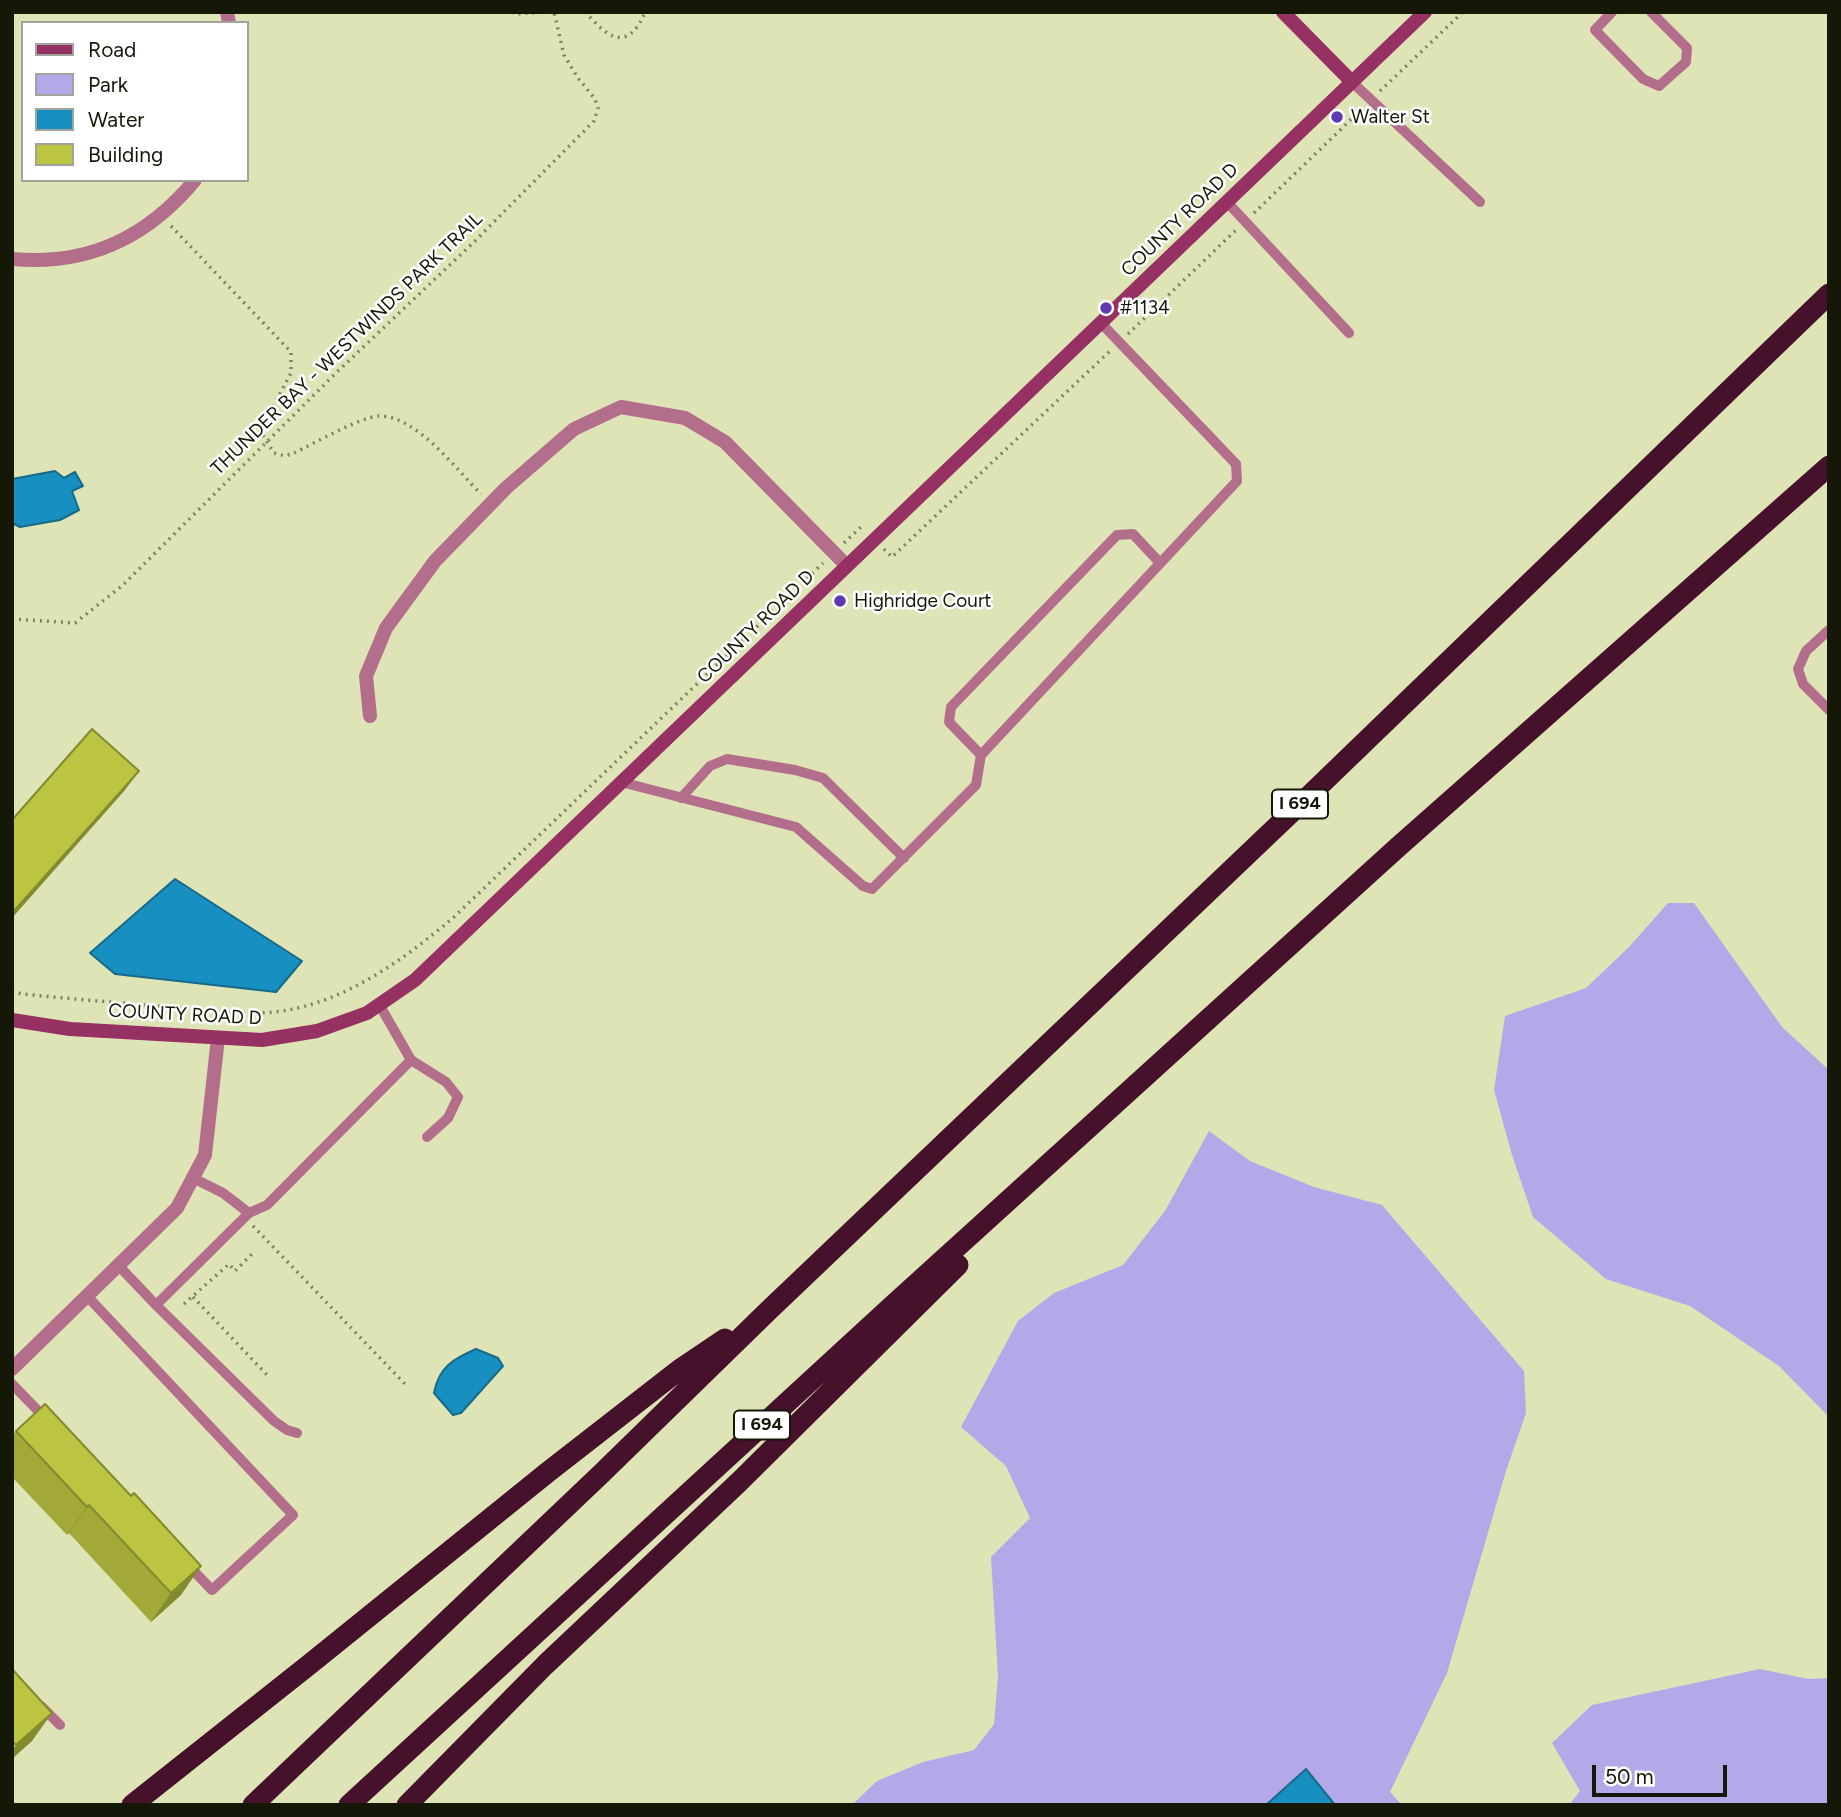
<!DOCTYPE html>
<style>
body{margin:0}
#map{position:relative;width:1841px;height:1817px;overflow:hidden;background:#dfe4b7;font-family:Figtree,sans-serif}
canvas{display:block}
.frame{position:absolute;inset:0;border:14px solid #161807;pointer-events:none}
.legend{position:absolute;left:21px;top:21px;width:228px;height:161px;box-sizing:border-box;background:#fff;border:2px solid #a2a39c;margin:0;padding:9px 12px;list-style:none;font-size:21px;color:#161807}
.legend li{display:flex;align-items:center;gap:14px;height:35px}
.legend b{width:35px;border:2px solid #a2a39c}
.scale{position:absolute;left:1592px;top:1765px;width:135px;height:32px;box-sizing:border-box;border:4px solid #161807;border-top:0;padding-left:9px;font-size:21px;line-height:24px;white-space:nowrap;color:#161807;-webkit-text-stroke:5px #fff;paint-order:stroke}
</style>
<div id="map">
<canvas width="1841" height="1817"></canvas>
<div class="frame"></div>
<ul class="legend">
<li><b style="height:9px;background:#963163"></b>Road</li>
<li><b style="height:19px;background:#b5a8e8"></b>Park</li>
<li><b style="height:19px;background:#178fc0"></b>Water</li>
<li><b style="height:19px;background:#bcc542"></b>Building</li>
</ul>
<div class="scale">50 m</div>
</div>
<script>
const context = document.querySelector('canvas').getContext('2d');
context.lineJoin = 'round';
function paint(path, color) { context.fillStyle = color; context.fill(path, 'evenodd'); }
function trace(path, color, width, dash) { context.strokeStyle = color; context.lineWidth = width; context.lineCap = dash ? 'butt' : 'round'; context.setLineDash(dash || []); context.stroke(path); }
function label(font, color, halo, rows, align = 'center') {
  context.font = font + ' Figtree,sans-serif'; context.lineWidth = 5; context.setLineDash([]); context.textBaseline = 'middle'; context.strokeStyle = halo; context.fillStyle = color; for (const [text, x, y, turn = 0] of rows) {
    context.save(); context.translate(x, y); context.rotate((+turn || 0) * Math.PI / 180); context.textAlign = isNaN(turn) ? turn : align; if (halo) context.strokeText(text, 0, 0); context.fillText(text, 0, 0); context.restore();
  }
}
const green = new Path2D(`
 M1668,903H1694L1782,1027L1829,1070V1417L1779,1366L1690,1306L1606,1279L1533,1217L1512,1155L1494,1090L1505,1016L1586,988L1629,947Z
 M1209,1131L1250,1161L1314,1187L1382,1205L1524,1371L1526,1413L1506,1471L1447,1673L1390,1792L1402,1805H1335L1306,1769L1266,1805H852L877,1781L923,1762L974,1750L994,1724L998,1676L991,1557L1030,1518L1006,1466L961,1427L1018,1321L1054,1293L1123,1265L1165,1211Z
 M1760,1669L1808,1679L1829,1678V1805H1569L1580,1791L1552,1743L1592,1705Z`);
const water = new Path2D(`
 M55,471L64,478L75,472L83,486L72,491L79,510L60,520L20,527L12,523V479Z
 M175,879L302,961L276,992L115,974L90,953Z
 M476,1349L498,1358L503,1366L461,1413L453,1415L434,1393C439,1367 453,1359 476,1349Z
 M1306,1769L1335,1805H1266Z`);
const path = new Path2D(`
 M512,12L515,14L547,12
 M585,12C599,26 618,52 637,27C641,22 642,17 646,12
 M1380,91L1463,12
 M1254,213L1362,109
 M171,226L291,352V373L260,431L274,453L285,456L294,453C313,444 360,417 379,416C417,416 456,469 481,494
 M1128,334L1236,230
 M844,543L862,526L864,528
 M884,549L892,557L1110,351
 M12,619L75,623L123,585L337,372L474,242L594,121L598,108L595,99L578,78L564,55L554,12
 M12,991L22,994C72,999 121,1003 171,1007C210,1011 249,1017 288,1010C350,999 407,957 454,917L823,563
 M253,1226L405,1384
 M193,1297L269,1377
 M184,1304L229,1264L235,1271L253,1253`);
const lane = new Path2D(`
 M1612,12L1595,30L1643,79L1659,86L1686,62L1687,48L1651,12
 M1352,82L1480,202
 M1227,202L1349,333
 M1101,323L1236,464L1237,481L981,755L949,722L951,707L1117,535L1133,534L1160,563
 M1829,630L1806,651L1798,669L1803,684L1829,710
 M621,782L796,827L863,886L872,889L976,785L981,755
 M681,798L710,766L727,759L795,770L823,778L904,858
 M379,1004L411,1060L446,1082L458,1097L448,1118L427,1137
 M193,1178L223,1193L249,1213L267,1205L411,1060
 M118,1265L156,1305L249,1213
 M87,1296L293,1515L212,1590L186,1563
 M156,1305L274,1421L287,1430L297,1433
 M12,1384L48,1421
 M41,1706L60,1725`);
const street = new Path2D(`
 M227,12L229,23
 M12,259C88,266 147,238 195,180
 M370,716L366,676L386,628L435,561L506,488L574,429L621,407L685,418L725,442L847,566
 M12,1369L177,1208L205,1155L218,1038`);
const secondary = new Path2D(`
 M1283,12L1352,82
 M12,1020L70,1029L262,1040L317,1031L367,1013L415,980L1425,12`);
const highway = new Path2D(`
 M132,1805L310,1664L548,1472L679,1370L725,1339
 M253,1805L601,1474L768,1311L1314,791L1829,294
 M349,1805L892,1306L1398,847L1829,466
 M407,1805L545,1665L739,1482L958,1265`);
const wall = new Path2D(`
 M16,1431L181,1595L151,1622L69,1533L67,1535L12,1477V1436Z`);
const shadedWall = new Path2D(`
 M139,771L125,790L12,918L13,912Z
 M89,1505L69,1533L67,1535L87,1507Z
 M201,1566L181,1595L151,1622L171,1593Z
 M52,1713L32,1741L12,1759V1751L16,1745Z`);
const building = new Path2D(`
 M92,729L139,771L13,912L12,911V820Z
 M45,1404L131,1496L134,1493L201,1566L171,1593L89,1505L87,1507L16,1431Z
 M12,1669L52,1713L16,1745L12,1741Z`);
const markers = [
 [1337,117,7,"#613ab2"],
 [1106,308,7,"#613ab2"],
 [840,601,7,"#613ab2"]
];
const shields = [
 [1300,804,56],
 [762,1425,56]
];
const shieldNames = [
 ["I 694",1300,804],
 ["I 694",762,1425]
];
const poiNames = [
 ["Walter St",1351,117],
 ["#1134",1120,308],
 ["Highridge Court",854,601]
];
const streetNames = [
 ["COUNTY ROAD D",1180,220,-44],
 ["THUNDER BAY - WESTWINDS PARK TRAIL",347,344,-44],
 ["COUNTY ROAD D",756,627,-44],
 ["COUNTY ROAD D",185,1015,3]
];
paint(green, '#b5a8e8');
paint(water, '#178fc0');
trace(water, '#176b88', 2);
trace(path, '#7d8161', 3.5, [2, 5]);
trace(lane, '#b36e8b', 10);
trace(street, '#b36e8b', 14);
trace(secondary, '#963163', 14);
trace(highway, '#45112b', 21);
paint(wall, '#a2a939');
paint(shadedWall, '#848a2e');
paint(building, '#bcc542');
trace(building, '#848a2e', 2);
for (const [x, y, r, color] of markers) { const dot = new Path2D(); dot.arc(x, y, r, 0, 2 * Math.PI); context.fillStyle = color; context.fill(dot); trace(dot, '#fff', 2.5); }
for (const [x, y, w] of shields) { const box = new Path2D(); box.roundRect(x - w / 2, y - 14.5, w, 29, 5); context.fillStyle = '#fff'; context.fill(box); trace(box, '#161807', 2); }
label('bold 18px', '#161807', null, shieldNames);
label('19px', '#161807', '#fff', poiNames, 'left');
label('19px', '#161807', '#fff', streetNames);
</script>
